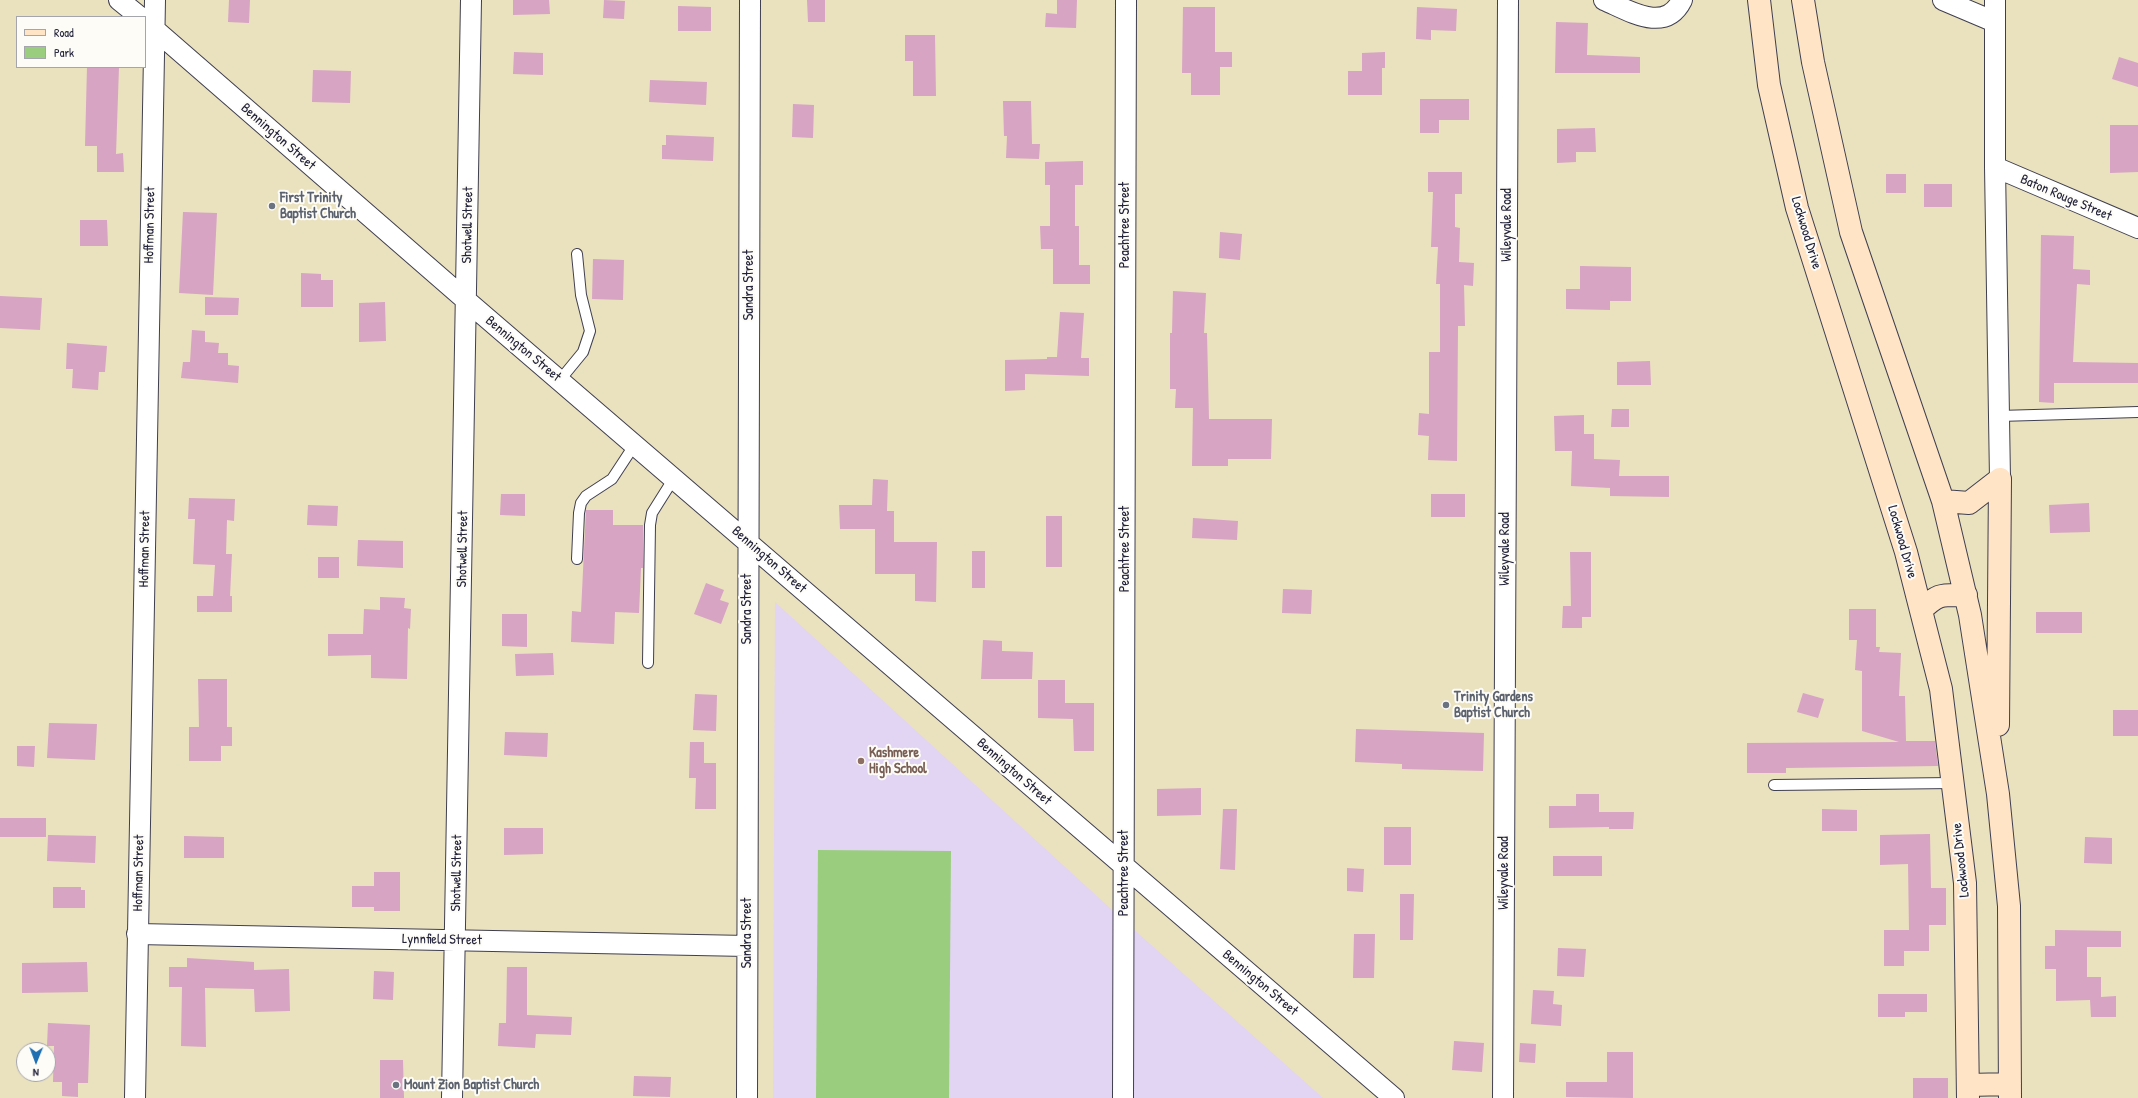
<!DOCTYPE html>
<style>
body{margin:0}
#map{position:relative;width:2138px;height:1098px;overflow:hidden;background:#eae1bf;font-family:"Patrick Hand",sans-serif}
canvas{display:block}
.legend{position:absolute;left:16px;top:16px;width:130px;height:52px;box-sizing:border-box;background:#fdfcf7;border:1px solid #a5a5ac;margin:0;padding:5px 7px;list-style:none;font-size:12px;color:#22223b}
.legend li{display:flex;align-items:center;gap:8px;height:20px}
.legend b{width:20px;border:1px solid #a5a5ac}
.north{position:absolute;left:16px;top:1042px;width:40px;height:40px;box-sizing:border-box;background:#fdfcf7;border:1px solid #a5a5ac;border-radius:50%;rotate:181deg;font-size:11px;font-weight:700;line-height:16px;text-align:center;color:#22223b}
.north::after{content:'';display:block;margin:auto;width:14px;height:18px;background:#1f6fb2;clip-path:polygon(50% 0,100% 100%,50% 72%,0 100%)}
</style>
<div id="map">
<canvas width="2138" height="1098"></canvas>
<ul class="legend">
<li><b style="height:5px;background:#ffe4c6"></b>Road</li>
<li><b style="height:11px;background:#9ace7e"></b>Park</li>
</ul>
<div class="north">N</div>
</div>
<script>
const context = document.querySelector('canvas').getContext('2d');
context.lineJoin = 'round';
function paint(path, color) { context.fillStyle = color; context.fill(path, 'evenodd'); }
function trace(path, color, width, dash) { context.strokeStyle = color; context.lineWidth = width; context.lineCap = dash ? 'butt' : 'round'; context.setLineDash(dash || []); context.stroke(path); }
function label(font, color, halo, rows, align = 'center') {
  context.font = font + ' "Patrick Hand",sans-serif'; context.lineWidth = 4; context.setLineDash([]); context.textBaseline = 'middle'; context.strokeStyle = halo; context.fillStyle = color; for (const [text, x, y, turn = 0] of rows) {
    context.save(); context.translate(x, y); context.rotate((+turn || 0) * Math.PI / 180); context.textAlign = isNaN(turn) ? turn : align; if (halo) context.strokeText(text, 0, 0); context.fillText(text, 0, 0); context.restore();
  }
}
const built = new Path2D(`
 M775,602L1122,919L1323,1098H773Z`);
const green = new Path2D(`
 M818,850L951,851L949,1098H816Z`);
const building = new Path2D(`
 M229,0H250L249,23L228,22Z
 M513,0H549L550,14L513,15Z
 M604,0L625,1L624,19L603,18Z
 M807,0H825V22H808Z
 M1057,0H1077L1076,28L1045,27L1046,13L1057,14Z
 M678,6L711,7V31H678Z
 M1183,7H1215V52H1232V67H1220V95H1191V73H1182Z
 M1417,7L1457,9L1456,31L1431,30V40L1416,39Z
 M1556,22L1588,23L1587,55L1640,57V73H1555Z
 M905,35H935L936,96H913V61H905Z
 M514,52L543,53V75L513,74Z
 M1385,52V68H1382V95H1348V71H1362V53Z
 M2119,57L2138,63V87L2112,79Z
 M87,67H119L116,154L123,153L124,172H97V146H85Z
 M313,70L351,71L350,103L312,102Z
 M650,80L707,82L706,105L649,102Z
 M1420,99H1469V120H1439V133H1420Z
 M1003,101H1031L1032,144H1040L1039,159L1006,158L1007,136H1004Z
 M793,104L814,105L813,138L792,137Z
 M2110,125H2138V172L2110,173Z
 M1595,128L1596,152H1576V162L1557,163V129Z
 M666,135L714,137L713,161L662,159V145H666Z
 M1083,161V185H1075V226H1079V265H1090V284H1053V249H1041L1040,226H1050V185H1045V162Z
 M1428,172H1462V194H1455V227L1460,228L1459,262L1474,263L1473,286L1464,285L1465,326H1458L1457,461L1428,460L1429,436L1418,435L1419,413L1429,414V352H1440V284H1436L1438,247H1431L1433,192H1428Z
 M1886,174H1906V193H1886Z
 M1924,184H1952V207H1924Z
 M183,212L217,213L213,295L179,293Z
 M80,220H107L108,246H80Z
 M1220,232L1242,234L1240,260L1219,258Z
 M2041,235L2074,236L2073,269L2090,270V285L2077,284L2073,362L2138,363V383H2054V403L2039,402Z
 M593,259L624,260L623,300L592,299Z
 M1580,266L1631,267V301H1610V310L1566,309V289H1580Z
 M301,273L321,274V280H333V307H301Z
 M1173,291L1206,293L1204,333H1207L1209,419H1272L1271,459H1228V466H1192L1193,408H1175L1176,389H1170V333H1172Z
 M0,296L42,298L40,330L0,328Z
 M205,297L239,298L238,315H205Z
 M385,302L386,341L359,342V303Z
 M1060,312L1084,313L1081,358H1089V376L1025,374V390L1005,391V360L1047,359V357H1057Z
 M192,330L205,331V342L219,343L218,353H228V365L239,366L238,383L181,378L183,362H190Z
 M67,343L107,346L105,372H99L98,390L72,388L73,369H66Z
 M1650,361L1651,385H1617V362Z
 M1612,409H1629V427H1611Z
 M1584,415V434H1594V459L1620,460L1619,476H1669V497L1610,496V488L1571,486L1572,451H1555L1554,416Z
 M873,479L888,480L887,511H894V542H937L936,602L915,601V574H875V529H840L839,505H872Z
 M501,494H525V516L500,515Z
 M1431,494H1465V517H1431Z
 M189,498L235,499L234,521L227,520L226,554H232L230,596H232V612H197V596H213L215,565L193,564L195,519H188Z
 M2089,503L2090,532L2050,533L2049,505Z
 M308,505L338,506L337,526L307,525Z
 M586,510H613V525H643V568H641L639,613L615,612L614,644L571,642L572,611L581,612Z
 M1046,516H1062V567H1046Z
 M1193,518L1238,521L1237,540L1192,538Z
 M358,540L403,541V568L357,566Z
 M972,551H985V588H972Z
 M1570,552H1591V617H1582V628H1562L1563,606H1571Z
 M318,557H339V578H318Z
 M706,583L724,590L720,600L729,603L721,624L694,614Z
 M1283,589L1312,590L1311,614L1282,613Z
 M380,597L405,598L404,608L411,609L410,629L408,628L407,679L371,678V655L328,656V634H363L364,609L380,610Z
 M1849,609H1876V647H1880L1879,652L1901,653L1899,696H1905L1906,741H1935L1938,766L1786,768V773H1747V743L1899,742L1862,731V671L1855,670L1857,640H1849Z
 M2036,612H2082V633H2036Z
 M502,614H527V647L502,646Z
 M983,640L1002,641V651L1033,652L1032,679H981Z
 M553,653L554,675L516,676L515,654Z
 M198,679H227V727H232V746H221V761H189V727H199Z
 M1038,680H1065V703H1094V751H1074L1073,719L1038,718Z
 M1803,693L1824,699L1818,718L1797,712Z
 M695,694L717,695L716,731L693,730Z
 M2113,710H2138V736H2113Z
 M49,723L97,724L95,760L47,758Z
 M1356,729L1484,733L1483,771L1402,769V764L1355,762Z
 M505,732L548,733L547,757L504,755Z
 M690,742H704V763H716V809H695L696,778H689Z
 M17,746H35L34,767L17,766Z
 M1201,788V815L1157,816V789Z
 M1576,794H1599V812H1634L1633,829H1609V827L1549,828V806H1576Z
 M1223,809H1237L1235,870L1220,869Z
 M1822,809L1857,810V831H1822Z
 M0,818H46V837H0Z
 M1384,827H1411V865H1384Z
 M504,828H543V854L504,855Z
 M1930,834L1931,888H1946V925H1929V951H1904V966H1884V930H1909L1908,864L1880,865V835Z
 M48,835L96,836L95,863L47,861Z
 M184,836L224,837V858H184Z
 M2085,837L2112,838V864L2084,863Z
 M1553,856H1602V876H1553Z
 M1347,868L1364,869L1363,892L1347,891Z
 M374,872H400V911H374V907H352V886H374Z
 M53,887H81V890H85V908H53Z
 M1400,894H1414L1413,940H1400Z
 M2055,930L2121,931V947H2087V977H2101V997L2116,996V1017H2091L2090,1000L2056,1001V969H2045V946H2055Z
 M1354,934H1375L1374,978H1353Z
 M1558,948L1586,949L1584,977L1557,976Z
 M187,958L254,962V970L289,969L290,1011L255,1012L254,989L205,988L206,1047L181,1046L182,987H169V967H187Z
 M87,962L88,992L22,993V963Z
 M507,967H527V1015L572,1017L571,1035L536,1034L535,1048L498,1046L499,1023H506Z
 M374,971L394,972L393,1000L373,999Z
 M1533,990L1554,991L1553,1004L1562,1005L1561,1026L1531,1024Z
 M1878,994H1927V1012H1905V1017H1878Z
 M48,1023L90,1025L88,1083H78V1097L62,1096V1082H53L54,1046H47Z
 M1454,1041L1484,1043L1482,1072L1452,1070Z
 M1520,1043L1536,1044L1535,1063L1519,1062Z
 M1607,1052H1633V1098L1566,1097V1082H1607Z
 M380,1060H403L404,1098H380Z
 M634,1076L671,1077L670,1097L633,1096Z
 M1913,1078H1948V1098H1913Z`);
const service = new Path2D(`
 M560,380L583,352L590,331L581,295L577,254
 M1999,416L2138,412
 M577,559L579,513L581,503L586,496L612,479L635,444
 M648,663L650,525L652,513L674,478
 M1774,785L1953,783`);
const minor = new Path2D(`
 M119,0L140,17
 M1604,0C1630,11 1665,34 1682,0
 M1943,0L1995,22
 M1995,0V167L2000,479
 M145,21L467,301L1394,1098
 M1995,167L2138,228
 M137,934L747,946
 M135,1098L155,0
 M452,1098L471,0
 M747,1098L750,0
 M1123,1098L1126,0
 M1503,1098L1508,0`);
const secondary = new Path2D(`
 M1759,0L1769,85L1797,208L1906,552L1941,689L1965,883L1968,1098
 M1803,0L1813,62L1851,232L1943,501L1970,615L1998,794L2009,906L2010,1098
 M1943,501L1969,503L2000,479
 M1921,610C1939,593 1941,595 1966,595
 M1998,725L2000,479
 M1968,1085L2010,1084`);
const markers = [
 [272,206,4,"#6b7280"],
 [1446,705,4,"#6b7280"],
 [861,761,4,"#8d6e63"],
 [396,1085,4,"#6b7280"]
];
const streetNames = [
 ["Bennington Street",278,137,41],
 ["Baton Rouge Street",2066,198,23],
 ["Hoffman Street",150,225,-89],
 ["Shotwell Street",468,225,-89],
 ["Peachtree Street",1125,225,-90],
 ["Wileyvale Road",1507,225,-90],
 ["Lockwood Drive",1806,233,73],
 ["Sandra Street",749,285,-90],
 ["Bennington Street",523,349,40],
 ["Lockwood Drive",1902,542,74],
 ["Hoffman Street",145,549,-89],
 ["Shotwell Street",463,549,-89],
 ["Peachtree Street",1125,549,-90],
 ["Wileyvale Road",1505,549,-90],
 ["Bennington Street",769,560,41],
 ["Sandra Street",747,609,-90],
 ["Bennington Street",1014,772,41],
 ["Lockwood Drive",1961,860,-96],
 ["Hoffman Street",139,873,-89],
 ["Shotwell Street",457,873,-89],
 ["Peachtree Street",1124,873,-90],
 ["Wileyvale Road",1504,873,-90],
 ["Sandra Street",747,933,-90],
 ["Lynnfield Street",442,940,1],
 ["Bennington Street",1260,983,40]
];
const worshipNames = [
 ["First Trinity",280,198],
 ["Baptist Church",280,214],
 ["Trinity Gardens",1454,697],
 ["Baptist Church",1454,713],
 ["Mount Zion Baptist Church",404,1085]
];
const educationNames = [
 ["Kashmere",869,753],
 ["High School",869,769]
];
paint(built, '#e2d4f3');
paint(green, '#9ace7e');
paint(building, '#d7a4c3');
trace(service, '#403f4f', 12);
trace(minor, '#403f4f', 22);
trace(secondary, '#403f4f', 24);
trace(service, '#fff', 10);
trace(minor, '#fff', 20);
trace(secondary, '#ffe4c6', 22);
for (const [x, y, r, color] of markers) { const dot = new Path2D(); dot.arc(x, y, r, 0, 2 * Math.PI); context.fillStyle = color; context.fill(dot); trace(dot, '#fdfcf7', 1.5); }
label('14px', '#22223b', '#fdfcf7', streetNames);
label('bold 14px', '#5b616d', '#fdfcf7', worshipNames, 'left');
label('bold 14px', '#785e54', '#fdfcf7', educationNames, 'left');
</script>
